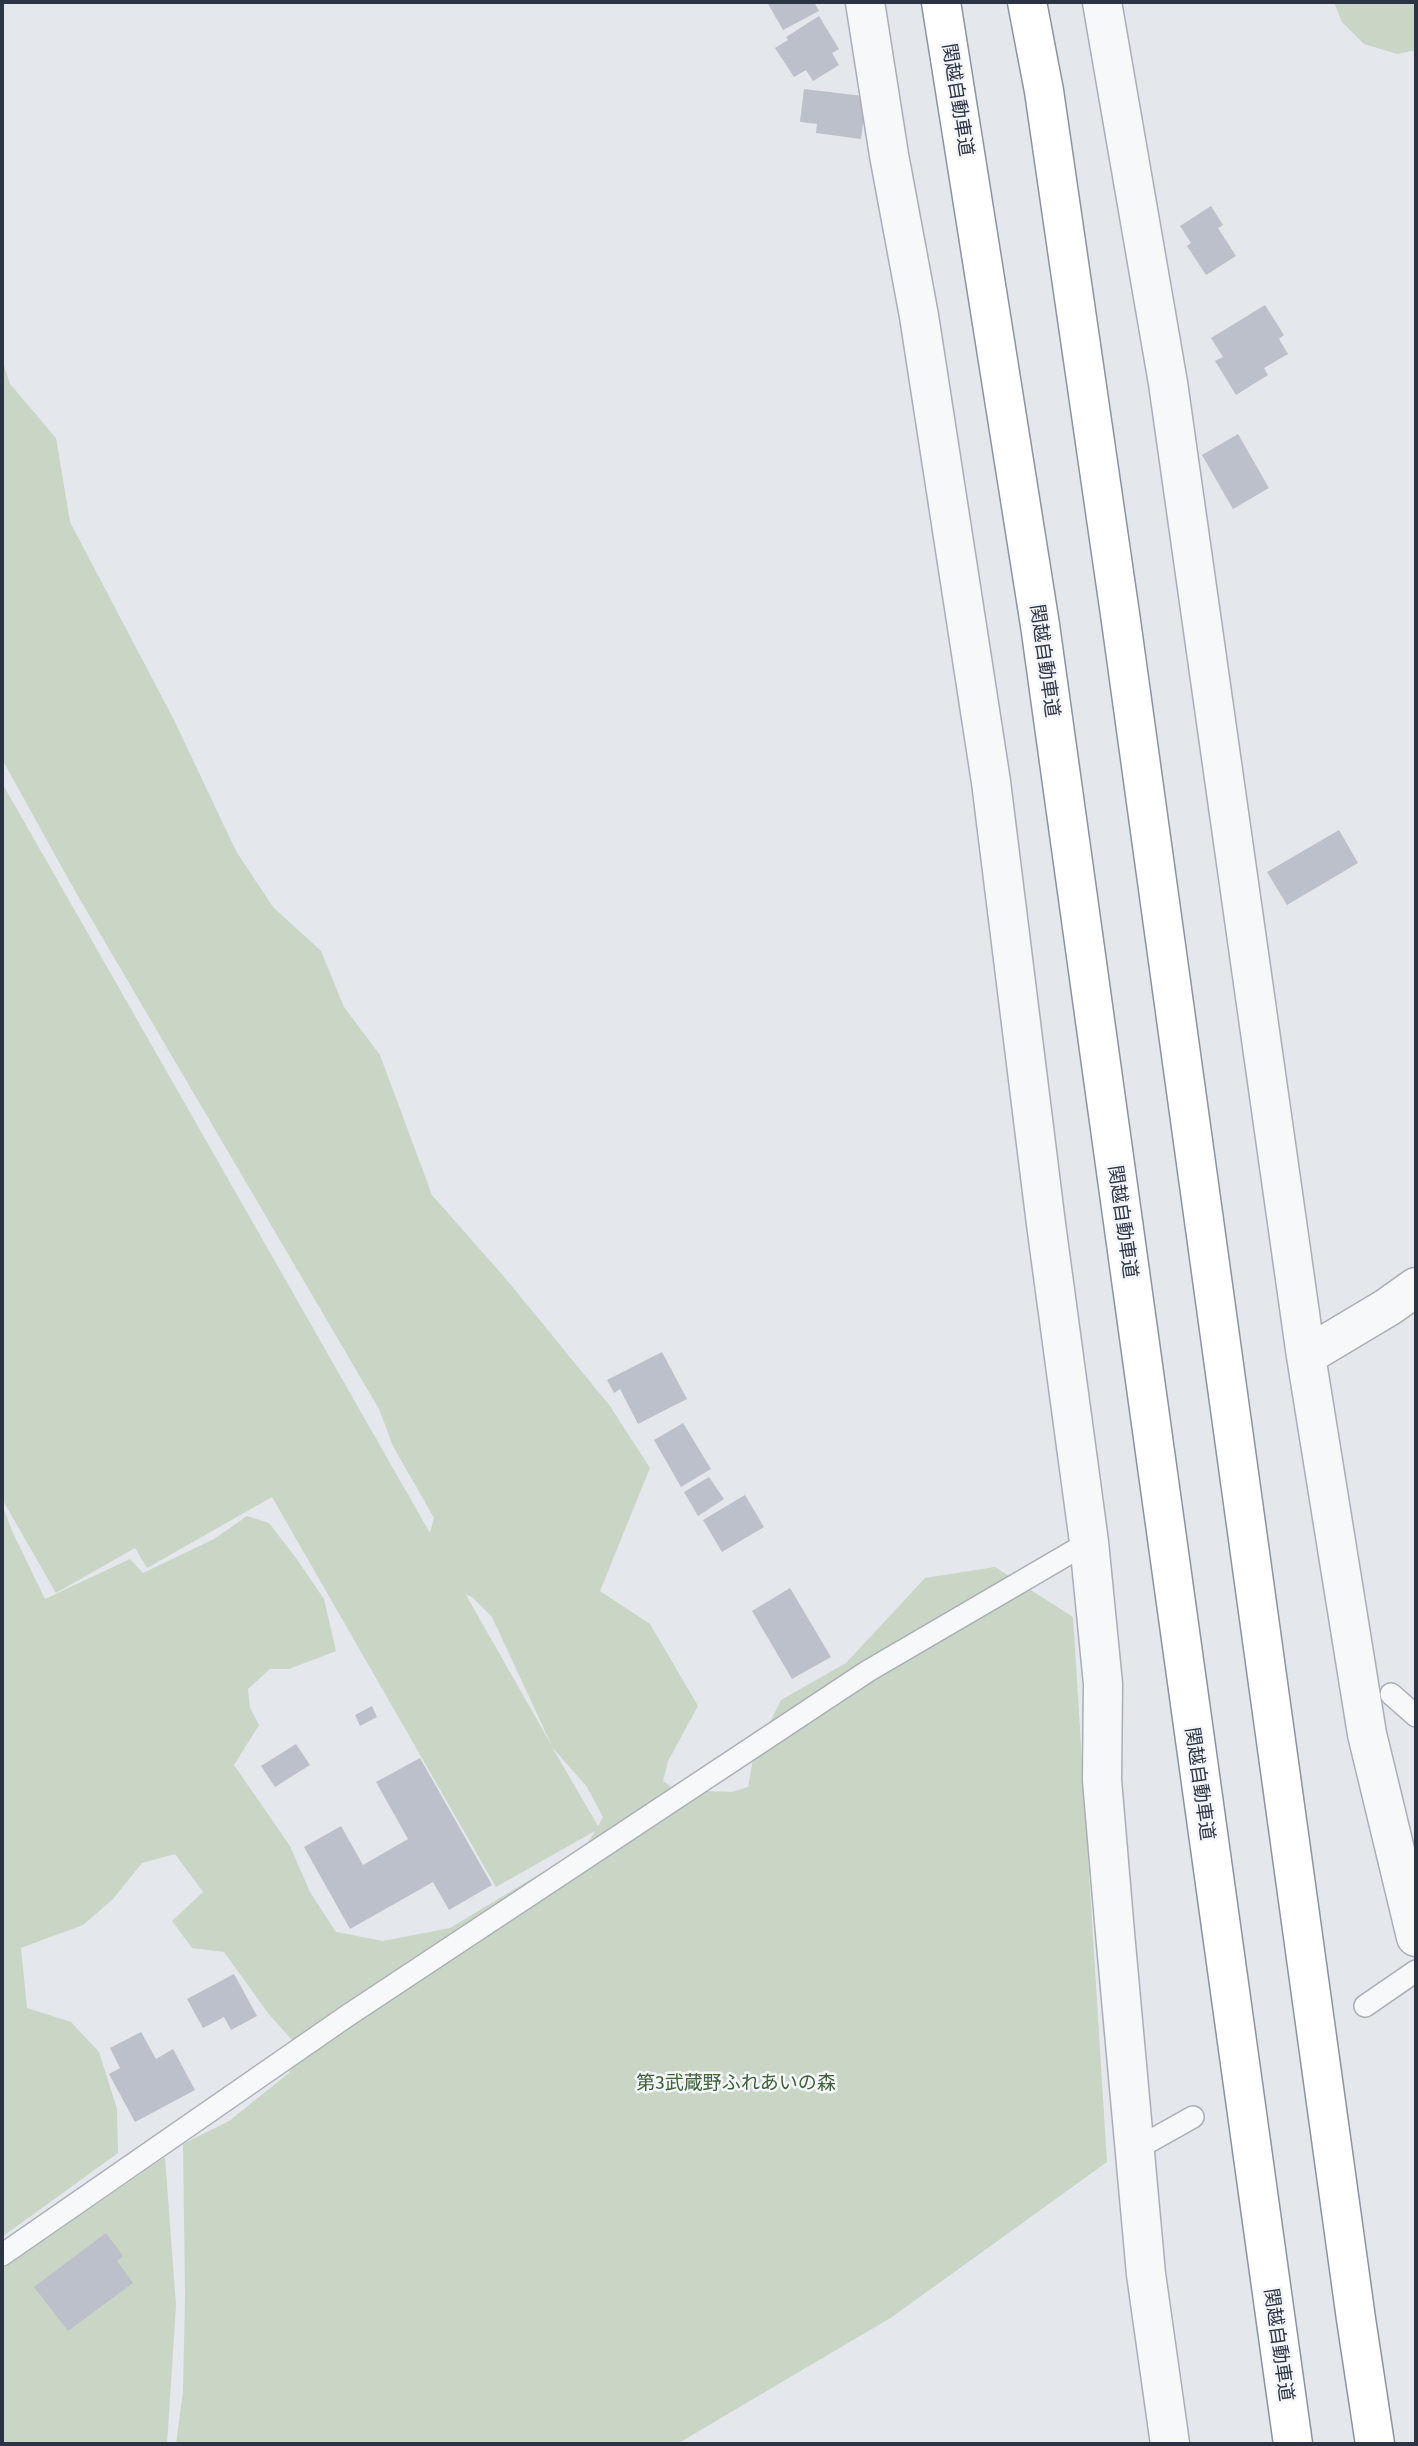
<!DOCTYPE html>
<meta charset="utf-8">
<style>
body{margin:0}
#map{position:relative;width:1418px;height:2446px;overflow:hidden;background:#e4e7ec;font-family:"Fira Sans",sans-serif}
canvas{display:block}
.frame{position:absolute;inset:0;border:4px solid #2b3445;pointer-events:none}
</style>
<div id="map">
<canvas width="1418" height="2446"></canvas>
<div class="frame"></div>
</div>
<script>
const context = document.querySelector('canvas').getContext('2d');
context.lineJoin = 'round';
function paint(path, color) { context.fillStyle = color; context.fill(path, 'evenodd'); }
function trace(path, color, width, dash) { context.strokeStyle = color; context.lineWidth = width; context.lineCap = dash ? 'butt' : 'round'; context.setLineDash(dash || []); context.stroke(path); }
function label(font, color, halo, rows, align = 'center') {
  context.font = font + ' "Fira Sans","Noto Sans JP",sans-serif'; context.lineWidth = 5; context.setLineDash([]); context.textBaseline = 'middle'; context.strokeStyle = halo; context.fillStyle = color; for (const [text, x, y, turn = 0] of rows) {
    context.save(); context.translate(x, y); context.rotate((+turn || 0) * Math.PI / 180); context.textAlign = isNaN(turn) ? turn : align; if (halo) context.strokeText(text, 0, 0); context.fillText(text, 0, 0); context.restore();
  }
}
const green = new Path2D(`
 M1334,2H1416V50L1397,54L1364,44L1342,22Z
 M2,359L10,384L56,438L70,522L174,720L236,851L273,907L321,951L344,1007L380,1055L432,1195L506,1279L610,1406L650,1468L600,1591L650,1624L698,1706L668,1761L663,1781L676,1790L732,1792L748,1787L754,1754L781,1700L846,1663L925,1578L995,1567L1073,1617L1107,2162L892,2317L677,2444H176L183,2391L185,2295L183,2144L229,2121L289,2073L298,2047L268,2013L224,1952L192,1948L172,1921L203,1892L175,1854L142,1863L113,1899L83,1925L21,1948L27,2008L71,2022L99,2052L117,2109L118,2153L2,2237V1504L12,1531L45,1599L130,1559L143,1573L214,1539L247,1516L269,1523L296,1558L324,1599L336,1651L289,1669H270L248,1689L250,1708L259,1725L234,1765L290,1846L310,1892L336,1932L383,1941L450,1928L586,1846L595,1831L496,1887L272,1497L147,1568L135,1548L56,1593L2,1499V783L430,1533L434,1518L393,1446L379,1409L75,891L2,759ZM466,1595L472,1597L492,1617L552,1746ZM552,1747L587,1787L603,1817L598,1826Z
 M165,2157L176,2306L167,2444H2V2269Z`);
const building = new Path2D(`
 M767,2H814L819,11L783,30Z
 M819,16L839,49L832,53L839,65L813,81L806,70L794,77L775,48L788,40L786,37Z
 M804,89L863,96L862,107L865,108L861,139L816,133L817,124L800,122Z
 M1211,206L1223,225L1218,228L1236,256L1206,275L1187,246L1191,243L1180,226Z
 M1265,305L1284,335L1279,339L1288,354L1264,368L1268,375L1236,395L1215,361L1223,357L1211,338Z
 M1238,434L1269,488L1233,509L1202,455Z
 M1339,830L1358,863L1287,905L1267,872Z
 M662,1352L687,1399L638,1424L620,1389L614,1393L607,1380Z
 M683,1423L711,1469L681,1487L654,1440Z
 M709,1477L724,1499L698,1516L684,1492Z
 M745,1495L764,1527L722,1552L703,1520Z
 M790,1588L831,1657L792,1679L752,1611Z
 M372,1706L377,1717L360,1726L355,1715Z
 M296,1744L310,1765L275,1787L261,1766Z
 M420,1758L492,1885L449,1910L433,1882L350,1929L304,1847L341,1826L363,1865L408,1839L376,1782Z
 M234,1974L257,2016L231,2030L224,2017L203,2028L187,1999Z
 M141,2032L156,2059L173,2049L195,2090L135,2122L109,2074L120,2068L110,2048Z
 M106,2233L123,2256L117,2261L133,2283L68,2331L34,2287Z`);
const service = new Path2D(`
 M1391,1694L1416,1716
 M1365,2006L1416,1971
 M1136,2149L1193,2117
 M2,2255L347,2016L868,1671L1089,1542`);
const minor = new Path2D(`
 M865,2L889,155L919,316L991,782L1046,1224L1089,1542L1103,1684L1102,1780L1115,1933L1146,2274L1170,2444
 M1102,2L1168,383L1306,1356L1367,1734L1416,1937
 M1306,1356L1388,1307L1416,1287`);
const motorway = new Path2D(`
 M941,2L1040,625L1293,2444
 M1027,2L1044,91L1121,621L1356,2319L1375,2444`);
const streetNames = [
 ["関越自動車道",957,100,81],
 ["関越自動車道",1044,661,82],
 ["関越自動車道",1122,1222,82],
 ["関越自動車道",1199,1784,82],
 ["関越自動車道",1278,2345,82]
];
const parkNames = [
 ["第3武蔵野ふれあいの森",736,2084]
];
paint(green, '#c9d6c5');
paint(building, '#bbc0ca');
trace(service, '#a9aeb7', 24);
trace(minor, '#a9aeb7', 41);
trace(motorway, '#8b94a3', 41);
trace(service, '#f7f8fa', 21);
trace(minor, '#f7f8fa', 38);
trace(motorway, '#fff', 38);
label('19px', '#2b3445', '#f4f6f9', streetNames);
label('19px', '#3f6138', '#f4f6f9', parkNames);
</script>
